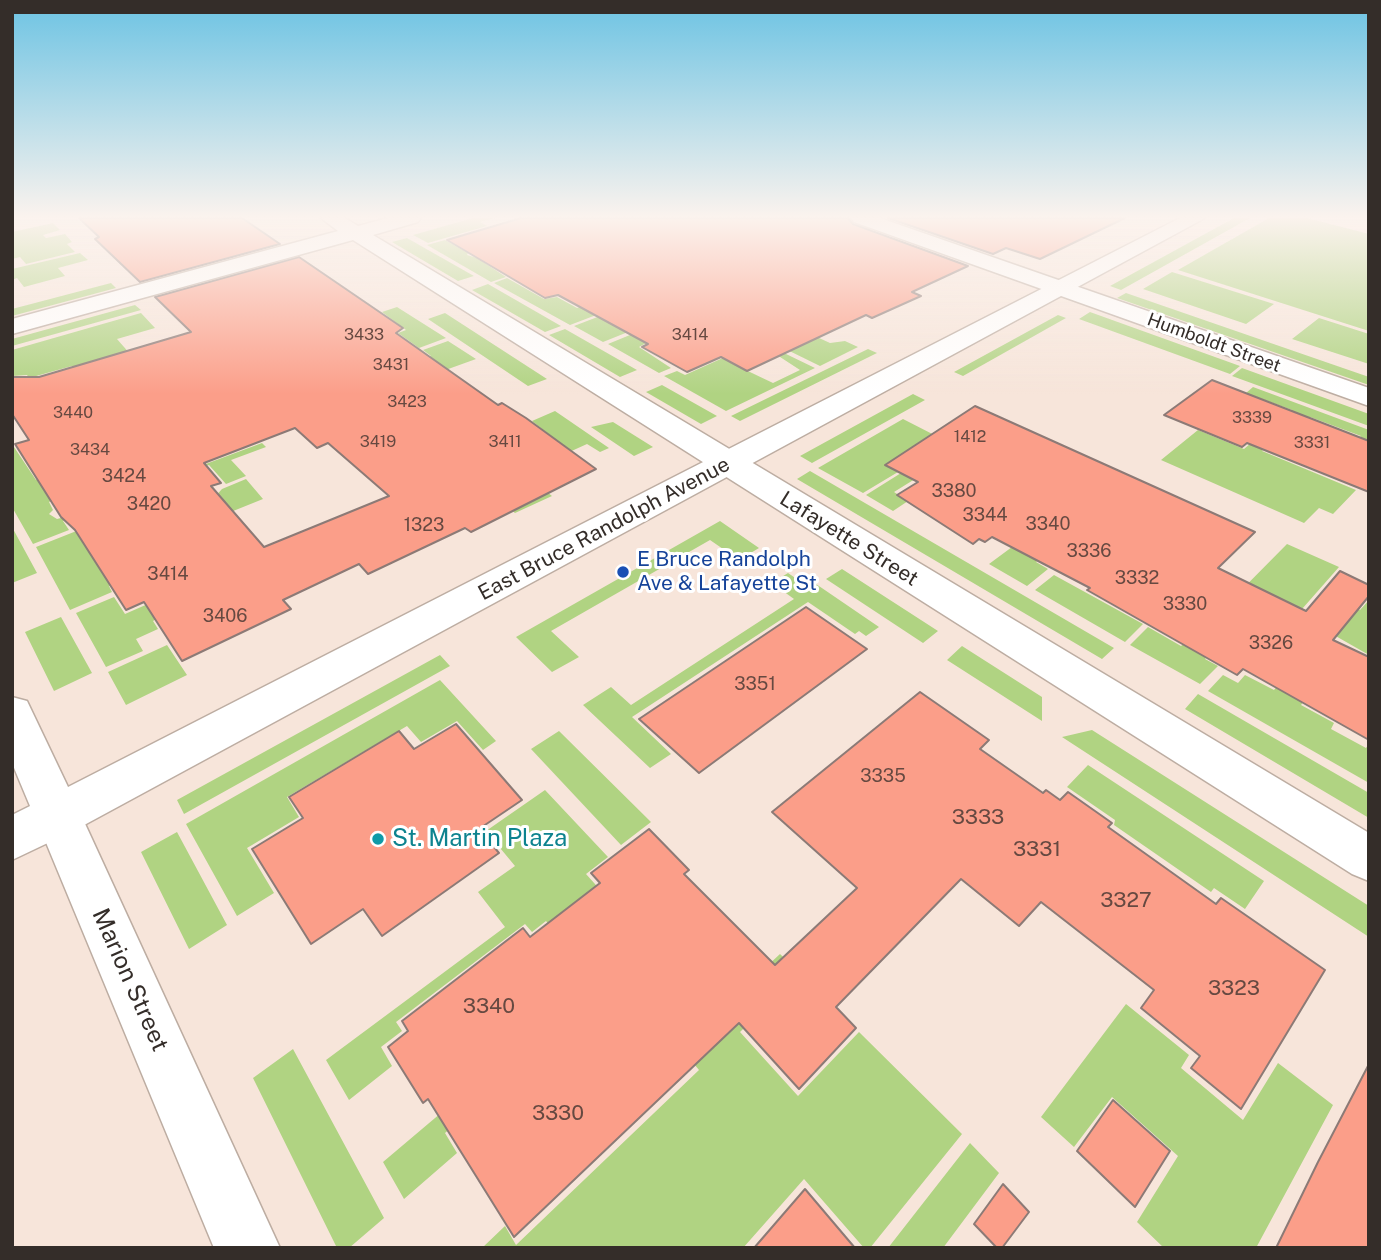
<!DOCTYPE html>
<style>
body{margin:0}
#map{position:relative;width:1381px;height:1260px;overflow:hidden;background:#f7e5da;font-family:"Public Sans",sans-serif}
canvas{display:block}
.frame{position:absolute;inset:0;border:14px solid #342d29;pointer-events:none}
</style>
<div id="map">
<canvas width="1381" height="1260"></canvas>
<div class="frame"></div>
</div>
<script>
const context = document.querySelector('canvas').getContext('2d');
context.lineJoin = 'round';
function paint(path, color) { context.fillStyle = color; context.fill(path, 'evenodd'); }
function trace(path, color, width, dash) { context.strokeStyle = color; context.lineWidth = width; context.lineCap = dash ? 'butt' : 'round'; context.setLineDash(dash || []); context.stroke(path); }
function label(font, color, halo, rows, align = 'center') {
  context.font = font + ' "Public Sans",sans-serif'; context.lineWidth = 6; context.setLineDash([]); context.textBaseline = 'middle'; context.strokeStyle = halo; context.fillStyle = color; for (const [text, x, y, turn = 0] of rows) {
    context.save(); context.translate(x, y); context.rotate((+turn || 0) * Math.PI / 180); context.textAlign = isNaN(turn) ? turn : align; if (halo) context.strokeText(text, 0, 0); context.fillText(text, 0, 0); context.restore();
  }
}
const green = new Path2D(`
 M473,218H495L480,222L487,226L428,243L413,235Z
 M1234,218H1250L1121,290L1110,286Z
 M1269,218H1307L1369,234V331L1178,270Z
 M53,223L60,230L43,235L46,238L65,234L72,242L67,244L75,252L26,264L20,257L12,259V232Z
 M407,238L474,276L458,281L392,242Z
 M445,240L468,253L467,255L477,258L506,277L491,282L427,245Z
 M80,253L88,260L58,268L65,276L24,287L17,278L12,280V269Z
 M1172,272L1274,304L1246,324L1143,289Z
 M507,278L544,299L557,297L577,308L596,301L612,309L570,325L494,283Z
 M111,283L116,288L12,316V309Z
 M488,284L561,326L545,332L472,290Z
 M1126,293L1369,377V385L1117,298Z
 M135,305L141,310L12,346V339Z
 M397,307L446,338L419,348L398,333L406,330L382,312Z
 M613,311L638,328L603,342L574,326Z
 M1090,312L1240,366L1230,374L1079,319Z
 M141,313L155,328L117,339L138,363L83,380L72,366L29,378L27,375L12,376V350Z
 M445,313L547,379L528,386L428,319Z
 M1058,315L1066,318L963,376L954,372Z
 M1319,318L1369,334V364L1292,339Z
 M793,326L830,343L845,341L858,347L820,366L765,339Z
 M565,329L637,370L620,377L549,335Z
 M642,330L646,343L639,347L671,368L659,373L608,344Z
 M448,341L476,359L440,372L426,359L431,356L423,350Z
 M868,349L877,353L740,421L731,416Z
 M784,353L815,368L726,411L664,376L677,371L685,375L725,357L733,361L731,363L773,383L800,370L777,355Z
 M1242,368L1369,414V426L1232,376Z
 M662,385L717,416L701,424L646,392Z
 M1253,387L1369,430V454L1323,473L1361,436L1310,417L1299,426L1255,444L1292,410L1246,393Z
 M913,394L925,400L812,463L800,456Z
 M555,411L609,448L600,452L587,444L523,473L552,496L515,513L460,468L496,460L551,436L532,421Z
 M903,419L948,442L863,493L818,468Z
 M613,422L653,447L634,456L591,427Z
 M1198,430L1244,449L1251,443L1264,449L1262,451L1356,490L1333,514L1319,508L1304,523L1161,460Z
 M952,441V456L894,492L908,501L893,511L866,495Z
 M262,443L266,447L231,460L246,476L226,484L209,465L73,516L72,514Z
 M12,444L36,480L45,476L61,497L49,502L53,510L49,514L57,519L69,516L63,521L69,530L33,544L12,507Z
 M810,471L1114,648L1102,659L797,479Z
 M246,479L263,499L114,559L126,579L109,586L112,592L70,610L36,547L84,528L212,500L222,489Z
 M720,521L759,548L739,560L710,540L551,631L579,657L552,672L516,637Z
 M12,527L37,573L12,583Z
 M1287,544L1339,567L1295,617L1192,640Z
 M1023,546L1043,556L1036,562L1048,569L1027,586L989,564L1012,547L1017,550Z
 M246,561L153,621L158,629L136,639L143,651L106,667L76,613L114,597L125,614Z
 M842,569L938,631L923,643L826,579Z
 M788,573L810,588L816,584L879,627L866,636L859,631L855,634L808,602L632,717L671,754L650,768L583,705L611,687L631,705L794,599L772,583Z
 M1054,575L1143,624L1125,642L1035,590Z
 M1325,593L1360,610L1369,600V655L1304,618Z
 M61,617L92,673L54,691L25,632Z
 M1148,627L1181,646L1187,641L1210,653L1205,659L1218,666L1200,684L1130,645Z
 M167,645L187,675L126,705L108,672Z
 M962,646L1042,697V721L947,660Z
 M1344,650L1301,705L1334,723L1331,729L1366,748L1369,744V783L1208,691L1223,675L1238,683L1245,675L1274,690L1292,669Z
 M440,655L450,666L184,814L177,800Z
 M440,680L496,741L483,750L457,721L421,742L407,726L287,797L299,817L247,848L274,893L237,916L186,824Z
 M1198,694L1369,793V818L1185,709Z
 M1092,730L1369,906V937L1062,737Z
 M559,731L651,822L621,845L531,749Z
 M1088,765L1264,881L1245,909L1214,888L1211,892L1114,825L1115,820L1067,787Z
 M545,790L608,857L586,874L621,913L556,933L546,921L532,932L525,924L396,1022L402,1031L381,1047L392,1066L349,1100L326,1060L505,927L478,892L515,866L486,831Z
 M177,832L227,925L189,949L141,852Z
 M780,954L800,973L740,1032L798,1096L859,1032L962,1134L870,1248H864L804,1179L743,1248H482L505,1226L516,1245L699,1070L680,1047Z
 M1126,1004L1189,1055L1181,1068L1243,1120L1278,1063L1333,1105L1256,1248H1164L1137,1222L1178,1156L1112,1097L1074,1147L1041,1117Z
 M532,1036L543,1050L445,1133L457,1153L404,1199L383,1162Z
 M293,1049L384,1218L349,1248H337L253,1078Z
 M970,1143L999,1173L943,1248H888Z`);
const building = new Path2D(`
 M79,218H242L280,244L140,282L95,239L99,237Z
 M521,218H848L853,224L968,266L912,292L921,296L872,318L866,315L747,371L721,357L687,372L642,347L648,344L558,295L545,298L447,240Z
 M888,218H1125L1040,259L1006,248L993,254Z
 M299,257L403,328L396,333L498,405L502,403L526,418L596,469L471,532L465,528L368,574L359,564L283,600L291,609L182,661L144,602L126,610L75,530L61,517L15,444L29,440L12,414V377H39L191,332L155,297ZM295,428L317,448L328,443L389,496L264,547L211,486L221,483L204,463Z
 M1212,380L1369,441V492L1247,443L1242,447L1164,415Z
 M975,406L1255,532L1218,568L1306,611L1340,571L1369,585V596L1333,640L1369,657V740L1243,669L1237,675L1087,590L1090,588L992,537L985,542L979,539L973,544L897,495L918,482L885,465Z
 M806,607L867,649L699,773L639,719Z
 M920,692L989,740L980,749L1043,793L1046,790L1060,800L1068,792L1112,823L1108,827L1216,904L1221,898L1325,970L1241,1109L1191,1068L1200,1056L1141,1008L1154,990L1041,902L1019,926L961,879L836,1007L856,1028L799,1089L739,1023L514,1237L428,1099L423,1103L388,1047L408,1031L402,1021L523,928L530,937L600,883L591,873L649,829L689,870L684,874L775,965L857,888L772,812Z
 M456,724L522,800L479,829L499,853L382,936L363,909L311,944L252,849L303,818L289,797L399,731L414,749Z
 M1369,1064V1248H1276L1318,1162Z
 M1113,1100L1170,1151L1135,1207L1077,1151Z
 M1003,1184L1029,1212L1002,1248H997L974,1224Z
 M805,1189L855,1248H754Z`);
const street = new Path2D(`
 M321,218H345L358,226L388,218H421L418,222L373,235L1369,833V881L1352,874L353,240L12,334V319L338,231Z
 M851,218H880L1369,388V406L854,222Z
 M58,796L75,802L280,1248H214L35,816L41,802Z`);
const secondary = new Path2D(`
 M1180,218H1205L75,830L12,860V815L30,806L12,763V697L27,701L68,787Z`);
const markers = [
 [623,572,7,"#1a4fb4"],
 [378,839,7,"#0f9aa8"]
];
const farNumbernames = [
 ["3433",364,335],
 ["3414",690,335],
 ["3431",391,365],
 ["3423",407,402],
 ["3440",73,413],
 ["3339",1252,418],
 ["1412",970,437],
 ["3419",378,442],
 ["3411",505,442],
 ["3331",1312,443],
 ["3434",90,450]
];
const farStreetnames = [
 ["Humboldt Street",1214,343,20]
];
const numberNames = [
 ["3424",124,476],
 ["3380",954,491],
 ["3420",149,504],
 ["3344",985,515],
 ["3340",1048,524],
 ["1323",424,525],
 ["3336",1089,551],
 ["3414",168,574],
 ["3332",1137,578],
 ["3330",1185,604],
 ["3406",225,616],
 ["3326",1271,643],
 ["3351",755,684],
 ["3335",883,776]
];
const streetNames = [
 ["East Bruce Randolph Avenue",604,529,-28],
 ["Lafayette Street",849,539,32]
];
const transitNames = [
 ["E Bruce Randolph",637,560],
 ["Ave & Lafayette St",637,584]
];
const nearNumbernames = [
 ["3333",978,818],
 ["3331",1037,850],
 ["3327",1126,901],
 ["3323",1234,989],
 ["3340",489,1007],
 ["3330",558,1114]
];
const nearCulturenames = [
 ["St. Martin Plaza",392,839]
];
const nearStreetnames = [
 ["Marion Street",130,980,66]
];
paint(green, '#b0d382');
paint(building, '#fb9e89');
trace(building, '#8c7a76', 2);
trace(street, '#bdada2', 3);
trace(secondary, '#bdada2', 3);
paint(street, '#fff');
paint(secondary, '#fff');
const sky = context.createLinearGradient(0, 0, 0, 394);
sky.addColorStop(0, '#6cc3e3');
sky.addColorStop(0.55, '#fbf3ee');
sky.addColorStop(1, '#fbf3ee00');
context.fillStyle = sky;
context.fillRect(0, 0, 1381, 394);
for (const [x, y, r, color] of markers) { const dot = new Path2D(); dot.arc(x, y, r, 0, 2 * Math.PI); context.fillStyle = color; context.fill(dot); trace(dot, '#fff', 2.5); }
label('16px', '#664941', null, farNumbernames);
label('18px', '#342d29', '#fff', farStreetnames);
label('18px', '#664941', null, numberNames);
label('21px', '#342d29', '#fff', streetNames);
label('21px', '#164399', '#fff', transitNames, 'left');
label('21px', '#664941', null, nearNumbernames);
label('24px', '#0d838f', '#fff', nearCulturenames, 'left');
label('24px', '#342d29', '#fff', nearStreetnames);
</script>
